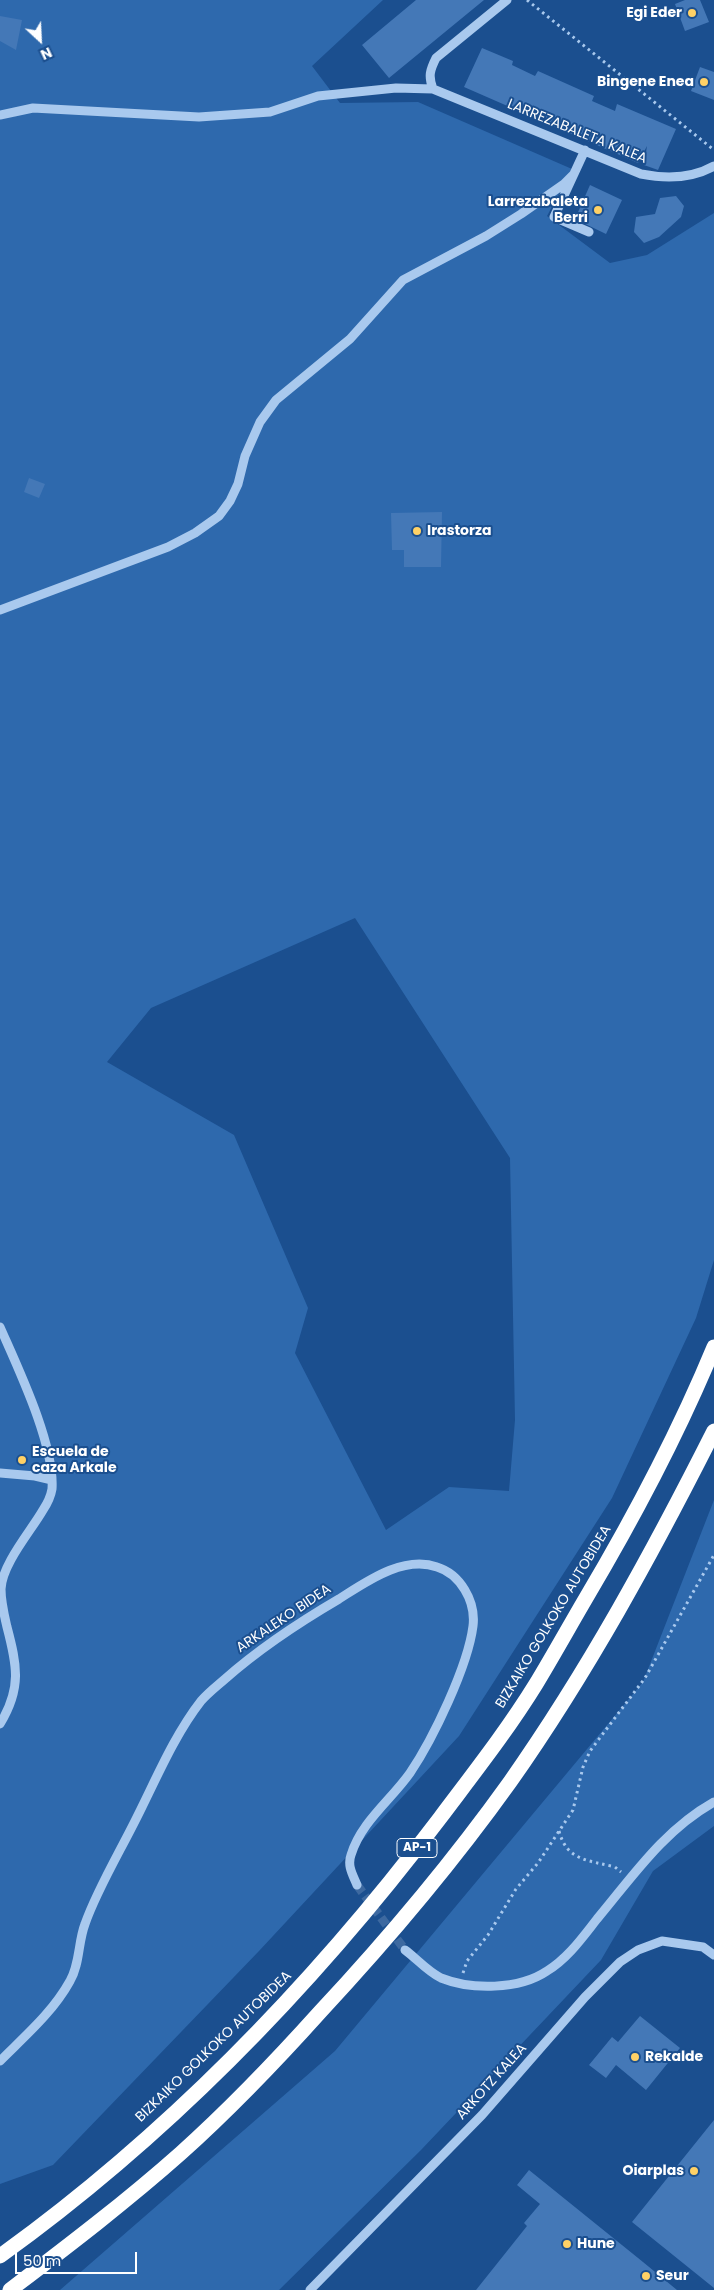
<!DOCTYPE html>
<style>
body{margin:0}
#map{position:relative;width:714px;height:2290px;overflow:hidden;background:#1b4f8f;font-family:Poppins,sans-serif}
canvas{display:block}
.north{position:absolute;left:15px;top:15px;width:50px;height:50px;-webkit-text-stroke:4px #1b4f8f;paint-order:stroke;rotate:155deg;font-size:14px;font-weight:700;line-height:20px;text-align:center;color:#fff}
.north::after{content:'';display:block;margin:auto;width:18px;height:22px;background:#fff;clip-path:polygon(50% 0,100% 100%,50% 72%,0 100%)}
.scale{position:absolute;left:15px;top:2252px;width:122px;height:22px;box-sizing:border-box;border:2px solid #fff;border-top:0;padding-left:6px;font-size:15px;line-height:18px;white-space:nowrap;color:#fff;-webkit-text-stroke:4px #1b4f8f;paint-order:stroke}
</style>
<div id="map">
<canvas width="714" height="2290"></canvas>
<div class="north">N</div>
<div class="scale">50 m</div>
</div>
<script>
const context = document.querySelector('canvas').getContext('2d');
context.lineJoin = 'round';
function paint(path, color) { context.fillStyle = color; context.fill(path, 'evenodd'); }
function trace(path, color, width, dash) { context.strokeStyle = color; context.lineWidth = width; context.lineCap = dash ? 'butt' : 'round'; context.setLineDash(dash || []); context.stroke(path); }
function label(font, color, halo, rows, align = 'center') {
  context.font = font + ' Poppins,sans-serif'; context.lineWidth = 4; context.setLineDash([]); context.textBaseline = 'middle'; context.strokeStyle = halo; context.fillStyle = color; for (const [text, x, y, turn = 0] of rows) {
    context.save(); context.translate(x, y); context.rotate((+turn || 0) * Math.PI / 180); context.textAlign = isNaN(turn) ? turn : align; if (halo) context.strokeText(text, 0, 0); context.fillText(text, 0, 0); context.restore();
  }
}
const green = new Path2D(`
 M0,0H383L312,66L340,103L418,102L572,169L547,216L610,263L647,255L714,213V1260L696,1318L612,1498L459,1736L259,1951L53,2165L0,2184ZM355,918L510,1158L515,1420L509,1491L449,1487L386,1530L295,1353L308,1308L234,1135L107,1062L151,1008Z
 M714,1500V1826L653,1871L601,1960L421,2150L279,2290H60L335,2051L643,1682Z`);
const building = new Path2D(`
 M416,0H484L389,78L362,45Z
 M685,0H700L709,22L685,31L675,4Z
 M0,16L22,20L16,50L0,41Z
 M482,48L513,61L512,65L535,76L538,71L594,96L592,101L615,111L617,104L676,129L658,170L644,165L647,146L638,163L464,87Z
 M700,67L714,72V100L691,91Z
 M590,185L622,200L606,234L575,219Z
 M676,196L684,206L681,217L659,237L644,243L634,232L636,217L655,214L660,198Z
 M29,478L45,484L39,498L24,492Z
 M442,512L441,567H404V550H392L391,513Z
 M640,2016L680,2048L646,2090L616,2065L606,2078L589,2065L612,2037L618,2042Z
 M714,2120V2288L632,2222Z
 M529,2170L643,2262L677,2290H476L527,2226L524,2223L540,2204L517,2185Z`);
const minorTunnel = new Path2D(`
 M357,1885L405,1950`);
const path = new Path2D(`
 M527,0L714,150
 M559,1831C567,1861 588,1860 615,1867L621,1872
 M463,1973L467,1961L488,1935L516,1889L538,1863L573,1810L583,1767L590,1751L645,1678L714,1555`);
const minor = new Path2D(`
 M433,89C428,76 430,70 436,58L507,0
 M0,115L33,108L199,117L270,112L318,96L396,88L433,89L641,174C666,179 691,179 714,166
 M585,150L554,217L589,232
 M0,610L168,547L195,533L219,516L230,501L238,484L245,456L260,422L276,400L350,339L403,280L486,236L521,214L564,184L574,174
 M0,1327C18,1368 55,1445 52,1489C51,1495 47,1504 43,1510C31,1531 2,1564 1,1589C1,1602 4,1614 7,1627C17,1665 22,1688 0,1724
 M0,1473L35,1476L52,1480
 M405,1950C416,1958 428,1972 441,1978C471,1990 519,1990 547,1971C568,1958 582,1938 597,1919C633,1876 664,1830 714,1802
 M0,2061C25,2036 53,2012 70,1981C80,1964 78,1942 85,1924C96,1892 119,1853 134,1823C155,1782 173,1737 201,1701C208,1693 217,1686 225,1679C260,1648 298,1623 339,1599C366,1582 403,1555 437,1567C460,1574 476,1601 473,1626C468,1666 433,1739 410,1773C391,1800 361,1822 351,1855C347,1866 353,1875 357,1885
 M310,2290L482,2115L585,1997L620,1962L638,1950L662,1941L703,1947L714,1955`);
const highway = new Path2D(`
 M0,2256C168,2135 315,1983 440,1818C473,1774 507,1731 536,1684C553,1656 569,1627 586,1598C634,1517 678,1434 714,1347
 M10,2290C68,2246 127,2201 181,2153C230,2109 276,2061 320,2012C388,1939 452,1863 510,1782C588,1671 653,1552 714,1431`);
const markers = [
 [692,13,5,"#ffd166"],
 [704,82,5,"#ffd166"],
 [598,210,5,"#ffd166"],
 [417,531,5,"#ffd166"],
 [22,1460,5,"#ffd166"],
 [635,2057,5,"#ffd166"],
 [694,2171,5,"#ffd166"],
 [567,2244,5,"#ffd166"],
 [646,2276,5,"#ffd166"]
];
const shields = [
 [417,1848,40]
];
const shieldNames = [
 ["AP-1",417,1848]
];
const poiNames = [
 ["Egi Eder",682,13,"right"],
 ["Bingene Enea",694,82,"right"],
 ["Larrezabaleta",588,202,"right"],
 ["Berri",588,218,"right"],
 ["Irastorza",427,531],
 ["Escuela de",32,1452],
 ["caza Arkale",32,1468],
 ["Rekalde",645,2057],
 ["Oiarplas",684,2171,"right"],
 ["Hune",577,2244],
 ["Seur",656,2276]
];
const streetNames = [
 ["LARREZABALETA KALEA",577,132,22],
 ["BIZKAIKO GOLKOKO AUTOBIDEA",554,1617,-59],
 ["ARKALEKO BIDEA",284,1619,-34],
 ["BIZKAIKO GOLKOKO AUTOBIDEA",214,2047,-44],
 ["ARKOTZ KALEA",492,2082,-48]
];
paint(green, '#2e69ad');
paint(building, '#4478b7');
trace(minorTunnel, '#3d69a0', 9, [9, 4.5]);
trace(path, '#a9c9ee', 3, [2.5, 4]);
trace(minor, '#a9c9ee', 9);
trace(highway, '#fff', 15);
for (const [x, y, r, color] of markers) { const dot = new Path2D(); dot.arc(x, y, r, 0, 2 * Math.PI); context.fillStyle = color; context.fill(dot); trace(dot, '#1b4f8f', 2); }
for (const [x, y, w] of shields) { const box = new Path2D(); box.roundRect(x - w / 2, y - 9.5, w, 19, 4); context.fillStyle = '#1b4f8f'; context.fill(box); trace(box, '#fff', 1); }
label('bold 12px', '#fff', null, shieldNames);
label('bold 14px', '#fff', '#1b4f8f', poiNames, 'left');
label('14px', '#fff', '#1b4f8f', streetNames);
</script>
